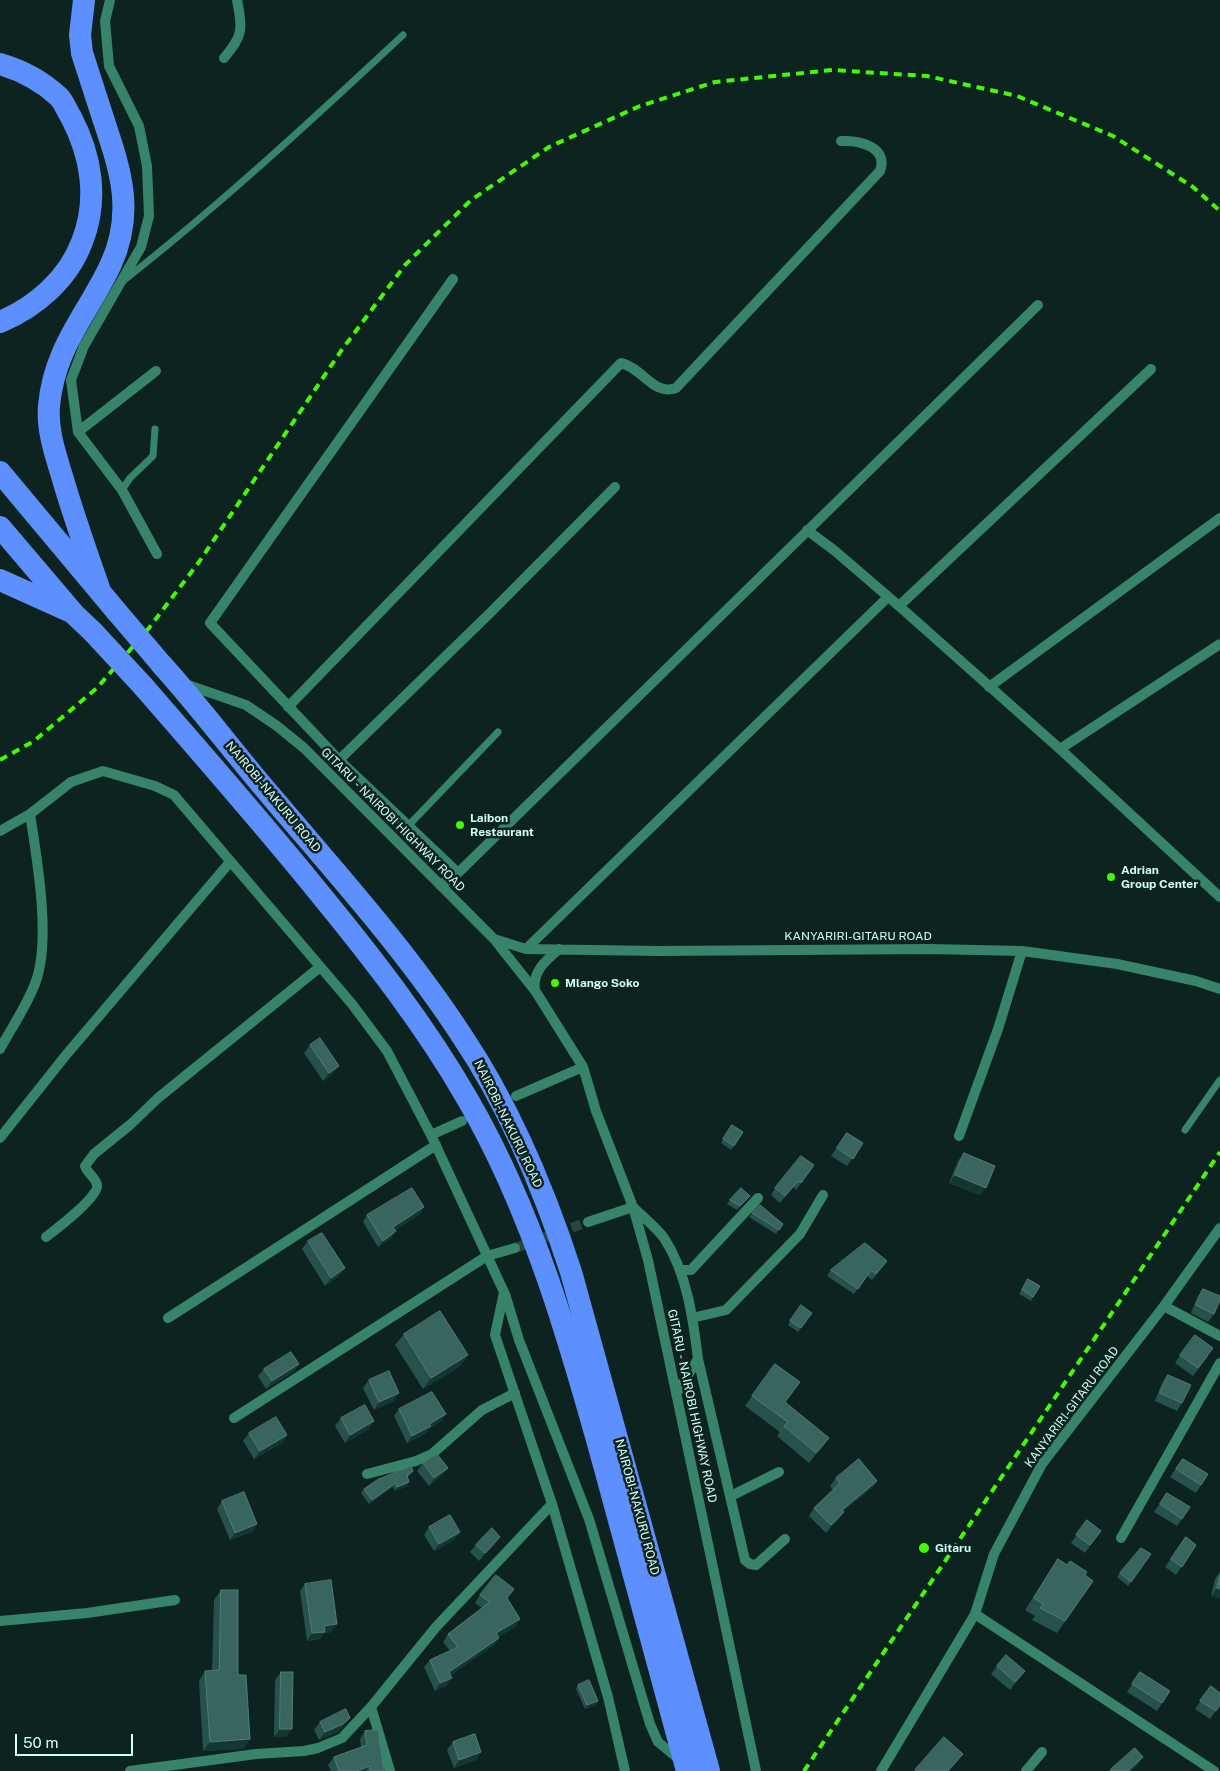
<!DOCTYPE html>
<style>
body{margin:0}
#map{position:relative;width:1220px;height:1771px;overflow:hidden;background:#0d231f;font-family:"Public Sans",sans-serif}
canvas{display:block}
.scale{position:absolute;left:15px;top:1734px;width:118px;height:22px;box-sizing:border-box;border:2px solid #d0fff3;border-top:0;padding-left:6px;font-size:15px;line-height:18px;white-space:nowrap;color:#d0fff3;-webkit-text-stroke:4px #0d231f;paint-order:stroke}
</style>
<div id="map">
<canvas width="1220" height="1771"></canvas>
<div class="scale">50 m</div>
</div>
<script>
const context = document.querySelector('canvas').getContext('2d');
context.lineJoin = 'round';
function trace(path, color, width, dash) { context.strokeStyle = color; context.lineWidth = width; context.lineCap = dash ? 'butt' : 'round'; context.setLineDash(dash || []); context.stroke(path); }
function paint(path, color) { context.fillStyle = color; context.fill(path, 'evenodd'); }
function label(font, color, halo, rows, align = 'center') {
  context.font = font + ' "Public Sans",sans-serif'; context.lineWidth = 5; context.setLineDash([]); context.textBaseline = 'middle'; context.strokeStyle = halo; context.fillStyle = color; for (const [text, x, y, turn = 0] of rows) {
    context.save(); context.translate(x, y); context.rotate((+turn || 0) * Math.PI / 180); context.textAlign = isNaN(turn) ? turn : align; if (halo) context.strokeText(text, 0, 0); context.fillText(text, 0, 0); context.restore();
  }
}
const minorTunnel = new Path2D(`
 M515,1248L588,1222`);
const service = new Path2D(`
 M123,281C221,204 312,120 403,35
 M122,490L130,478L153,456L155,429
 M408,826L498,732
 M1185,1130L1220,1080`);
const minor = new Path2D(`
 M110,0L105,21L109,66L139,126L147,166L149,216L141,247L84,346L71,380L78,432L122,490L157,554
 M224,58C243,36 243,29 237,0
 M453,279L210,623L339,760L458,873
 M78,432L156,371
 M807,530L835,551L899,606L1060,749L1220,897
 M899,606L1151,369
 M185,684L246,705L277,726L304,748L494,939L536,992L583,1067L596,1111L633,1207L648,1260L756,1771
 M989,687L1220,518
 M288,707L621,363C643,368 653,396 676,388L880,171C889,147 859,140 841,141
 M1060,749L1220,644
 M339,760L490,613L615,487
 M0,831L30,814L71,782L103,771L155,786L174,795L352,1004L387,1051L431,1135
 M440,885L458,873L1038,305
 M494,939L526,949L658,951L929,949L1022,951L1117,964L1196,981L1220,989
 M526,949L888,597
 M535,991C532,972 545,961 559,949
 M0,1049C12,1027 28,1004 36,981C51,939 37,859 30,814
 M516,1096L583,1067
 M462,1121L431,1135L504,1292L495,1335L552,1504L608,1697L625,1771
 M959,1136L998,1029L1022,951
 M0,1138L66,1055L230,862
 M634,1208C643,1217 656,1227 664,1238C687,1273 693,1318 698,1359L676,1394
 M588,1222L633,1207
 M46,1237C55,1230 100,1196 97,1185C96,1178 87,1173 85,1166L94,1154L131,1124L158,1098L320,967
 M680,1270H691L758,1198
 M505,1294L519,1340L589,1519L650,1724L658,1742L680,1760
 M1164,1306L1220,1336
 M168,1318L436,1145
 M692,1318L726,1310L800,1234L823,1195
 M698,1359L745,1560L750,1564L756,1565L785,1539
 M234,1418L487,1256L515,1248
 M367,1474L416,1461L432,1454L482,1410L515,1393
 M731,1496L779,1472
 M1121,1538L1220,1363
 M975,1614L1214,1771
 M0,1621L87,1613L175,1600
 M371,1707L390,1771
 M130,1771L256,1754L304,1751L318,1748L342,1738L371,1707L436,1627L552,1504
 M881,1771L975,1614L994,1554L1042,1464L1164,1306L1220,1228
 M1026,1771L1042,1752`);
const trunk = new Path2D(`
 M84,0L80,35L82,53C89,74 96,96 103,118C120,169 135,211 111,264C88,314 54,347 49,406C47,430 55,453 62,476C73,514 86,551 99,588
 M0,64C21,70 43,82 59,97C64,102 67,111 71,117C91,155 99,199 82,242C68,279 36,307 0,322
 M0,472L117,612
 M0,527L74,614L93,632
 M0,580L69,611
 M162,665C200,707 234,753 271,796C337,874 406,950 462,1036C509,1106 545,1192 571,1272L709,1771
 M143,686C201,753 260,820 316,889C371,956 425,1025 468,1100C533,1212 570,1342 604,1465C632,1567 660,1669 687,1771`);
const rail = new Path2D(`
 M0,760L34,741L97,688L149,628L199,562L341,351L405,265L471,200L549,147L640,106L715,82L832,70L927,76L1017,96L1113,136L1193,187L1220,211
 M804,1771L1220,1152`);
const trunkBridge = new Path2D(`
 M117,612L162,665
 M93,632L143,686`);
const wall = new Path2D(`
 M310,1045L333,1074L323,1081L304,1053Z
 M732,1125L743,1132L731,1150L721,1143Z
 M847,1133L863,1143L847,1166L831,1156Z
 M964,1153L980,1195L949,1183L958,1161Z
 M814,1165L796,1190L793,1187L780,1203L771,1195L775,1188Z
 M750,1196L737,1210L727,1204L730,1200Z
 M752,1213L783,1224L776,1234L749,1217Z
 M420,1214L395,1230L396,1231L391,1238L378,1247L363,1222L367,1215Z
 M308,1241L339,1276L325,1286L302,1249Z
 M887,1261L872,1280L867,1276L854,1294L827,1276L831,1270Z
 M1028,1279L1040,1286L1031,1301L1019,1294Z
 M1203,1289L1214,1314L1208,1322L1191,1313L1198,1296Z
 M801,1305L812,1313L798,1332L788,1325Z
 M404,1334L468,1355L459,1367L423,1389L395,1345Z
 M1180,1355L1208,1356L1193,1376L1175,1363Z
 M299,1364L293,1372L266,1389L258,1376L264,1369Z
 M1168,1375L1182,1403L1177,1411L1155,1401L1162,1383Z
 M369,1380L394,1401L374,1410L363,1388Z
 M752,1396L786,1402L822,1448L809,1463L777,1436L780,1432L745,1406Z
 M399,1409L446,1414L441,1421L430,1428L426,1433L407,1443L394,1416Z
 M341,1418L369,1429L345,1443L335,1426Z
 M249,1433L287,1435L282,1443L254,1459L243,1441Z
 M1183,1459L1208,1474L1196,1493L1170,1477Z
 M423,1463L448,1468L442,1475L429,1486L417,1471Z
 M413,1471L411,1474L407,1477L409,1482L407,1486L395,1491L393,1487L369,1504L361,1493L364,1489Z
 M836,1478L877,1481L872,1488L843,1511L838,1520L826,1533L809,1516L814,1508L833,1490L830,1486Z
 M1167,1493L1182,1519L1177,1526L1154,1512Z
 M222,1501L257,1524L252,1532L230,1540L217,1509Z
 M1087,1520L1101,1531L1085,1553L1071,1543Z
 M429,1527L460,1532L454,1540L434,1551L424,1535Z
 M1186,1537L1196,1545L1176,1575L1165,1567Z
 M495,1544L479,1561L470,1552L476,1545Z
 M1151,1554L1128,1586L1117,1577L1120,1573Z
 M1058,1559L1093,1581L1057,1633L1032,1620L1035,1616L1025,1610Z
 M1220,1572V1598L1211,1596L1215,1579Z
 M305,1584L332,1632L324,1633L320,1639L307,1641L300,1591Z
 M221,1590L250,1739L243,1749L203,1751L199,1681L205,1671H212L214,1600Z
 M480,1595L507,1599L520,1619L515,1627L498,1637L499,1638L494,1645L451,1675L446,1686L435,1691L424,1667L430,1660L450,1651L443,1642L448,1634L482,1608L475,1603Z
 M997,1666L1025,1671L1010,1690L991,1674Z
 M281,1672L286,1737H274L275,1680Z
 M1140,1672L1170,1691L1157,1711L1127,1692Z
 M578,1685L598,1701L596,1705L585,1709L576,1689Z
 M1211,1686L1220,1705L1210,1719L1195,1709Z
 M320,1722L344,1725L338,1732L319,1740L314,1730Z
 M365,1731L384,1771H331L328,1765L334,1757L361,1747L360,1739Z
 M453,1742L481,1752L476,1760L454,1768L447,1750Z`);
const shadedWall = new Path2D(`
 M339,1066L333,1074L323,1081L329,1073Z
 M955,1175L986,1188L980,1195L949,1183Z
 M424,1207L420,1214L389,1234L393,1227Z
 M396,1231L391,1238L378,1247L383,1241Z
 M345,1268L339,1276L325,1286L331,1278Z
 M468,1355L459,1367L423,1389L431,1378Z
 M299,1364L293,1372L266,1389L272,1381Z
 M399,1393L394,1401L374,1410L379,1402Z
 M446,1414L441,1421L430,1428L426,1433L407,1443L412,1436Z
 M374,1421L369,1429L345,1443L350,1435Z
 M287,1435L282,1443L254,1459L260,1451Z
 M829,1438L822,1448L809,1463L816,1453Z
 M448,1468L442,1475L429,1486L434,1478Z
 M877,1481L872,1488L836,1517L842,1510Z
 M409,1482L407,1486L395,1491L397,1487Z
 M396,1483L393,1487L369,1504L372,1500Z
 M844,1512L838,1520L826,1533L831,1525Z
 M257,1524L252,1532L230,1540L235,1533Z
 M460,1532L454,1540L434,1551L439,1544Z
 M500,1537L495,1544L479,1561L485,1553Z
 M1217,1588L1220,1589V1598L1211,1596Z
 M520,1619L515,1627L491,1641L496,1633Z
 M337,1624L332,1632L324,1633L320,1639L307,1641L312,1633L324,1626Z
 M499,1638L494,1645L444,1680L449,1672Z
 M1025,1671L1019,1679L1010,1690L1015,1682Z
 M452,1678L446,1686L435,1691L440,1683Z
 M598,1701L596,1705L585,1709L587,1705Z
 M350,1718L338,1732L319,1740L325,1732Z
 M280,1729H292L286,1737H274Z
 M250,1739L243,1749L203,1751L210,1742Z
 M481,1752L476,1760L454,1768L459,1760Z
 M1143,1757L1138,1765L1131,1771H1128Z
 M370,1766L366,1771H357Z`);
const building = new Path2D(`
 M320,1038L339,1066L329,1073L310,1045Z
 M732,1125L743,1132L734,1146L723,1139Z
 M847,1133L863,1143L853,1159L837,1148Z
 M964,1153L995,1166L986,1188L955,1175Z
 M801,1156L814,1165L801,1183L798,1181L785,1196L775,1188Z
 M412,1188L424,1207L393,1227L396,1231L383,1241L367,1215Z
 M741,1188L750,1196L740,1206L730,1200Z
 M760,1205L783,1224L779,1230L752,1213Z
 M322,1233L345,1268L331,1278L308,1241Z
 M865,1243L887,1261L876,1274L871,1270L858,1289L831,1270Z
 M1028,1279L1040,1286L1033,1297L1022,1290Z
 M1203,1289L1220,1296V1300L1214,1314L1196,1305Z
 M801,1305L812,1313L801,1328L790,1321Z
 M440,1311L468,1355L431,1378L404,1334Z
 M1195,1335L1213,1348L1198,1368L1180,1355Z
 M291,1352L299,1364L272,1381L264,1369Z
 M775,1364L800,1382L785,1402L829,1438L816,1453L784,1426L788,1422L752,1396Z
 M389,1371L399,1393L379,1402L369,1380Z
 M1168,1375L1191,1385L1182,1403L1160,1393Z
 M432,1392L446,1414L429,1424L431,1426L412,1436L399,1409Z
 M365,1405L374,1421L350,1435L341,1418Z
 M276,1417L287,1435L260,1451L249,1433Z
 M437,1454L448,1468L434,1478L423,1463Z
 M859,1459L877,1481L842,1510L844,1512L831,1525L814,1508L840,1483L836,1478Z
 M1183,1459L1208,1474L1201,1485L1176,1469Z
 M411,1466L413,1471L407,1475L409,1482L397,1487L396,1483L372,1500L364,1489L377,1480Z
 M244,1492L257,1524L235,1533L222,1501Z
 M1167,1493L1190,1507L1182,1519L1160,1504Z
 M450,1515L460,1532L439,1544L429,1527Z
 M1087,1520L1101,1531L1090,1545L1076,1535Z
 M492,1528L500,1537L485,1553L476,1545Z
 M1186,1537L1196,1545L1182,1567L1171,1559Z
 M1141,1548L1151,1554L1131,1582L1120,1573Z
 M1058,1559L1067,1565L1070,1561L1087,1572L1085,1575L1093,1581L1065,1621L1040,1608L1043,1604L1034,1598Z
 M1220,1574V1589L1217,1588Z
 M496,1575L514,1589L507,1598L520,1619L496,1633L499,1638L449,1672L452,1678L440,1683L430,1660L458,1647L448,1634L490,1602L480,1595Z
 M331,1580L337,1624L324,1626L325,1632L312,1633L305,1584Z
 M221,1590H238V1675H246L250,1739L210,1742L205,1671L219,1670Z
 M1006,1655L1025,1671L1015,1682L997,1666Z
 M281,1672H293L292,1729H280Z
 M1140,1672L1170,1691L1162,1703L1132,1684Z
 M589,1680L598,1701L587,1705L578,1685Z
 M1211,1686L1220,1693V1705L1216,1711L1200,1701Z
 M346,1709L350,1718L343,1724L325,1732L320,1722Z
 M378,1730L384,1771H370V1766L357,1771H339L334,1757L367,1745L365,1731Z
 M475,1734L481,1752L459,1760L453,1742Z
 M944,1737L963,1754L948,1771H916L915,1770Z
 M1135,1748L1143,1757L1128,1771H1110L1112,1768Z`);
const markers = [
 [460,825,5,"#43fb00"],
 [1111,877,5,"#43fb00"],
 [555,983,5,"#43fb00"],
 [924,1548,6,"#43fb00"]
];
const streetNames = [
 ["NAIROBI-NAKURU ROAD",273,797,50],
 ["GITARU - NAIROBI HIGHWAY ROAD",393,820,45],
 ["KANYARIRI-GITARU ROAD",858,936],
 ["NAIROBI-NAKURU ROAD",508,1124,64],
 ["GITARU - NAIROBI HIGHWAY ROAD",692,1406,78],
 ["KANYARIRI-GITARU ROAD",1072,1407,-53],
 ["NAIROBI-NAKURU ROAD",637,1507,75]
];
const poiNames = [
 ["Laibon",470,818],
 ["Restaurant",470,832],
 ["Adrian",1121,870],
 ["Group Center",1121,884],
 ["Mlango Soko",565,983],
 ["Gitaru",935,1548]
];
trace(minorTunnel, '#2a443f', 10, [10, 5]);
trace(service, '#37846b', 7);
trace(minor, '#37846b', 10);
trace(trunk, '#5e8fff', 22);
trace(rail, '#43fb00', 4, [8, 6]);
trace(trunkBridge, '#5e8fff', 22);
paint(wall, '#26524b');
paint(shadedWall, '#143732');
paint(building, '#38655d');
trace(building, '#507d74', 1);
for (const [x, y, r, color] of markers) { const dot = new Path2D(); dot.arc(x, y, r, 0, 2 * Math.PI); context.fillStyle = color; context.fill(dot); trace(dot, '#0d231f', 2); }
label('12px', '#d0fff3', '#0d231f', streetNames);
label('bold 12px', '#d0fff3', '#0d231f', poiNames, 'left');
</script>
